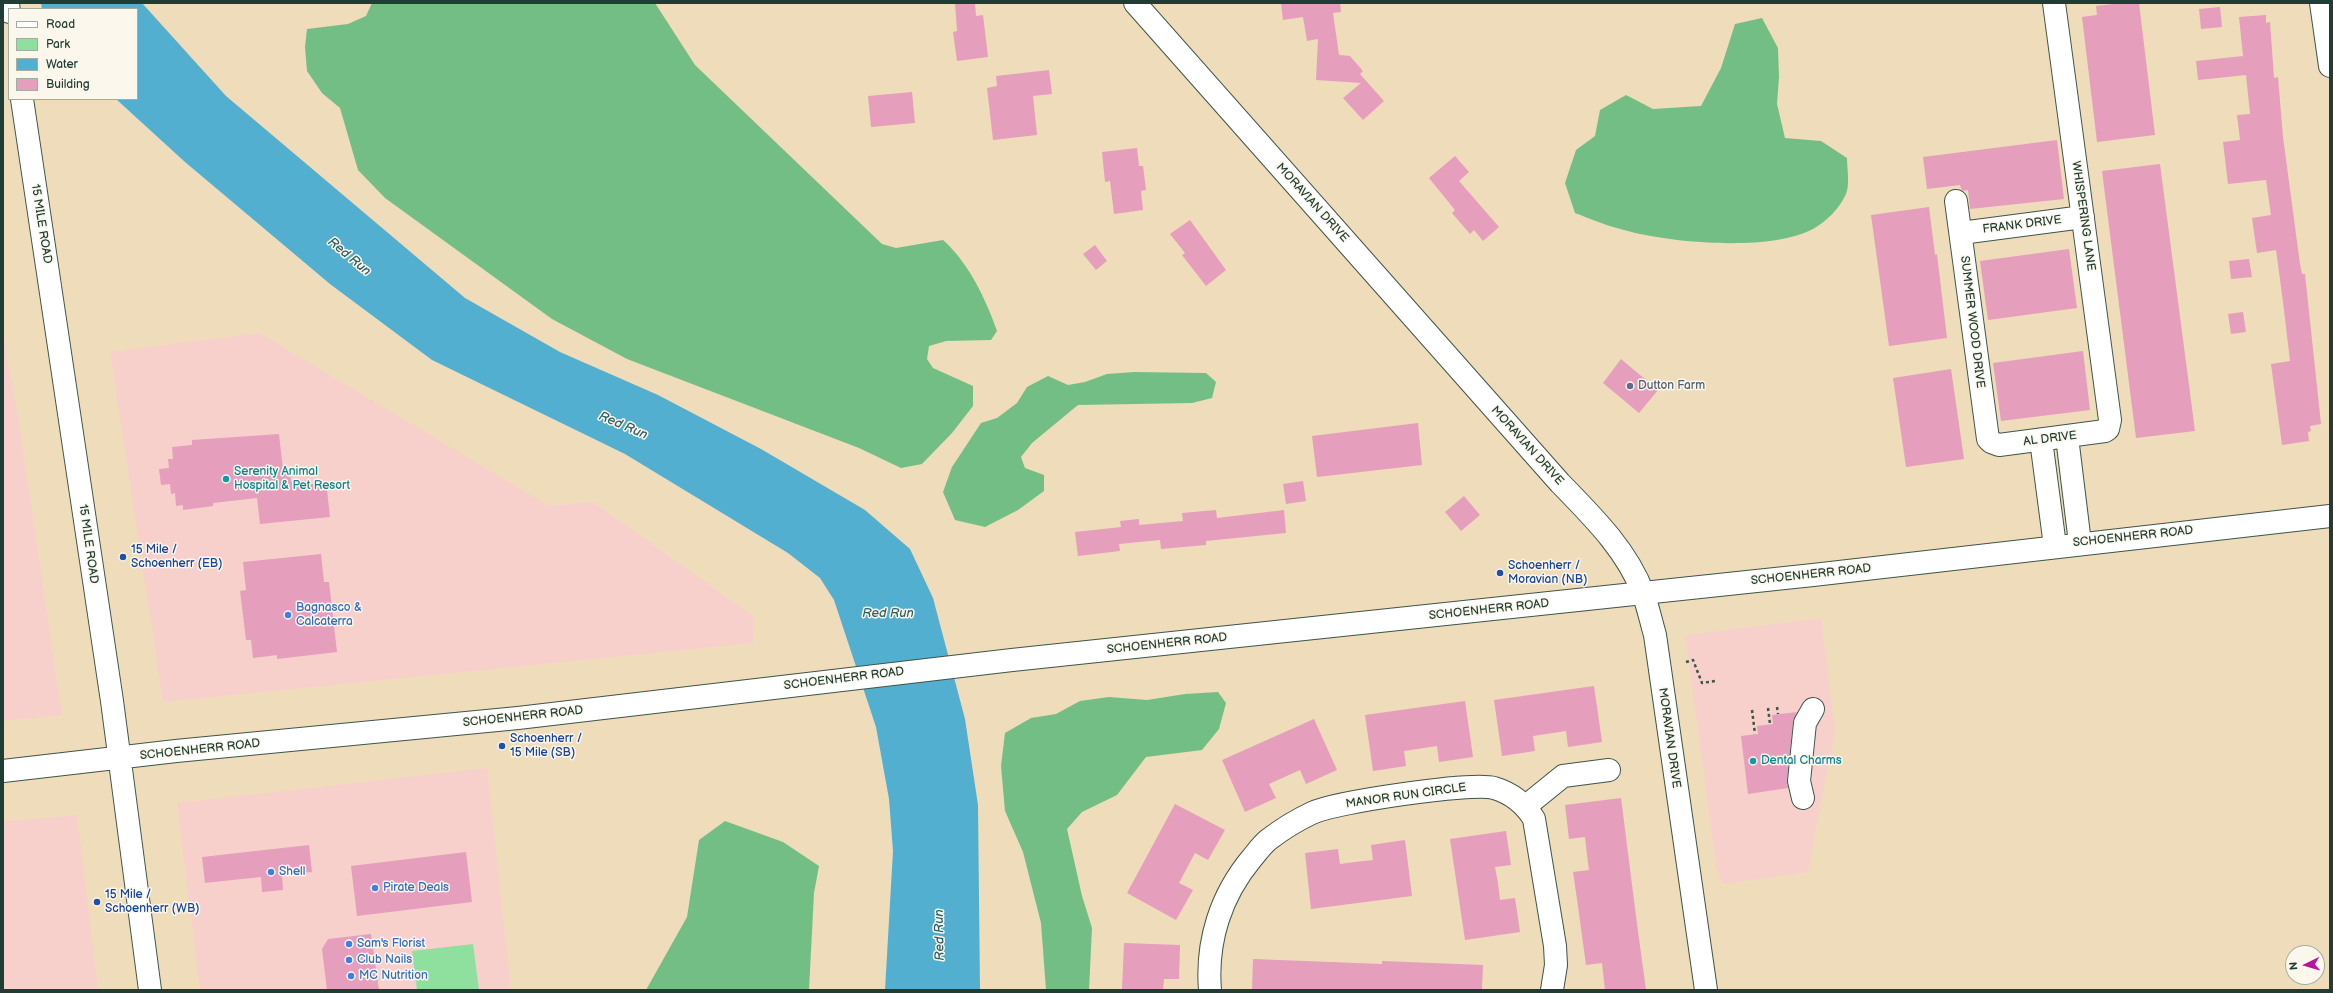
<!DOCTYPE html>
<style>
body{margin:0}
#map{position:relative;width:2333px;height:993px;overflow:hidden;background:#efdcba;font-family:"Balsamiq Sans",sans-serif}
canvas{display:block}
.frame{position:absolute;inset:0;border:4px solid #1f3d34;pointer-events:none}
.legend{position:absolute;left:8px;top:8px;width:130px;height:92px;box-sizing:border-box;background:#fbf7ec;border:1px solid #a3ada2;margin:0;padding:5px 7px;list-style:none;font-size:12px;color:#1f3d34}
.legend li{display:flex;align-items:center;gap:8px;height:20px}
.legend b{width:20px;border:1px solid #a3ada2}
.north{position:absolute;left:2285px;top:945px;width:40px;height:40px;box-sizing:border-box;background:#fbf7ec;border:1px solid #a3ada2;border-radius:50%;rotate:265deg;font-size:11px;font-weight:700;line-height:16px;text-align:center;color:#1f3d34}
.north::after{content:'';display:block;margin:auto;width:14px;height:18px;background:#b5179e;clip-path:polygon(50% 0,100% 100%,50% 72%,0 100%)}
</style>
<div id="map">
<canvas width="2333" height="993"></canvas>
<div class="frame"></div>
<ul class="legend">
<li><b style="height:5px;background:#fff"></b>Road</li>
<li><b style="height:11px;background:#8fdf9e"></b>Park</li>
<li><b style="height:11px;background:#52afd0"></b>Water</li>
<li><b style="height:11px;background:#e59ebc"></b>Building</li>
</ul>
<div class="north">N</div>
</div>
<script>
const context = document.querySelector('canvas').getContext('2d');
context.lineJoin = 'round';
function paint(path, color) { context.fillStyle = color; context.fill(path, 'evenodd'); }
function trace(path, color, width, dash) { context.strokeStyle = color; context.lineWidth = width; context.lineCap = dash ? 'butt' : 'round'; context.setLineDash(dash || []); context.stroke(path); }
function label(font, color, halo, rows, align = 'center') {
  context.font = font + ' "Balsamiq Sans",sans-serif'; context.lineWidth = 3; context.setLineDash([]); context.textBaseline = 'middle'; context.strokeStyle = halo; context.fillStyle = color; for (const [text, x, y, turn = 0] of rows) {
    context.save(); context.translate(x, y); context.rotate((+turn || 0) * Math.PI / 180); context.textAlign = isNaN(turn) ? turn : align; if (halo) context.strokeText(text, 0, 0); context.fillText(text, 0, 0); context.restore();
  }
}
const built = new Path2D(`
 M259,333L549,506L593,502L754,617L753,643L163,702L110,352Z
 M3,335L18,416L62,715L3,721Z
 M1821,618L1835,730L1808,872L1723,884L1717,871L1685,635Z
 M487,768L511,990H200L177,803Z
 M77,815L98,990H3V822Z`);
const green = new Path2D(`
 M473,944L479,990H417L412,951Z`);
const forest = new Path2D(`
 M372,3H655L695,65L882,244L896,248L943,240C968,262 986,299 997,331L991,340L946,341L929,346L927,359L933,368L973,386V406L952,433L922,464L901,468L859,448L627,359L552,319L385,198L358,170L340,108L322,93L307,71L305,47L307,29L348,24L366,16Z
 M1762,18L1778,48L1779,77L1777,104L1785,138L1821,141L1847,158C1847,168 1850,185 1846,194C1839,209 1827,221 1813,229C1770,252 1670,243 1624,230C1607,226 1591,219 1575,213L1565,183L1576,150L1595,136L1600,110L1626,95L1653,109L1701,106L1721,68L1735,24Z
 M1134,372L1206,373L1216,382L1212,398L1192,403L1078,405L1032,443L1021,457L1025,468L1044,475V491L1018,510L985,527L955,520L943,492L952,467L981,423L997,418L1017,403L1027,387L1048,376L1068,385L1085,382L1107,374Z
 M1218,692L1226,703L1219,729L1202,750L1146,757L1117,795L1082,812L1067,829L1082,896L1092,928L1089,990H1046L1041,923L1023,852L1005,811L1001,766L1005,733L1031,718L1056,714L1080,701L1109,697L1147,700L1185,694Z
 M725,821L783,842L819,866L814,893L809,990H646L687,917L699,840Z`);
const water = new Path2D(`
 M3,3H142L226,96L465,298L560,352L658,395L761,449L865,510L910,549L933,598L965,719L978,805L980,990H885L893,851L889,799L876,727L834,600L820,578L788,553L625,454L432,360L330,284L185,162L116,99H137V9H9Z`);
const pier = new Path2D(`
 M3,3H41L42,9H9V38L3,35Z`);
const building = new Path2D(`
 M955,3H975L976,16L983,15L988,57L957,61L953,32L957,31Z
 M1281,3H1340L1341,12L1333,13L1339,55L1350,56L1363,71L1360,74L1384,101L1363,120L1343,98L1361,83L1316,80L1318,39L1307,41L1303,17L1283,20Z
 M2122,3H2139L2155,135L2097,142L2082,17L2097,15L2096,6Z
 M2220,7L2222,27L2201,29L2199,9Z
 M2266,15V23L2270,22L2274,78L2278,77L2283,137L2300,264L2302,274H2305L2321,424L2310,426L2311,431L2308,432L2309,441L2282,445L2271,364L2290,361L2283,302L2276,250L2257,253L2252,218L2271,215L2266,180L2228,184L2223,142L2240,140L2237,115L2250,114L2246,75L2198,80L2196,61L2243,56L2239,17Z
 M1049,70L1052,94L1033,96L1037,135L993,140L987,88L997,86L996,76Z
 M912,92L915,123L871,127L868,96Z
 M2057,140L2064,199L1970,209L1968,190L1962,191L1960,185L1927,189L1923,157Z
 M1137,148L1139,166H1143L1146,190L1141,191L1143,210L1114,214L1110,181L1105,182L1102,152Z
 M1455,156L1469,172L1459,181L1499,227L1483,241L1474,230L1470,234L1452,213L1455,210L1429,178Z
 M2160,164L2195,431L2136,438L2102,171Z
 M1929,207L1935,255L1937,254L1947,338L1889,346L1871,215Z
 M1190,220L1226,270L1206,286L1182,255L1185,253L1170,234Z
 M1095,245L1107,261L1096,270L1083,254Z
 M2069,249L2077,308L1988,320L1980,261Z
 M2249,259L2252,277L2231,279L2229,261Z
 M2243,312L2246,332L2231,334L2228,314Z
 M2083,351L2090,410L2001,421L1993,363Z
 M1621,359L1658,390L1639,413L1603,383Z
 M1951,369L1964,459L1906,467L1893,378Z
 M1418,423L1422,465L1317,477L1312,436Z
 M279,434L283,470L290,469L291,482L310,480V484H319L320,491L327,490L330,517L260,524L257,498L213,503V506L183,510V505L176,506L175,493L171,494L170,484L161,485L159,469L169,468L168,459H173L172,447L192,445V440Z
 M1303,481L1306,501L1286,504L1283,484Z
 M1464,496L1480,515L1461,531L1445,512Z
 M1216,510L1217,518L1284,510L1286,533L1206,541V545L1161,549L1160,540L1119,544L1120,551L1078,556L1075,532L1121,527L1120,521L1139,519V525L1183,521L1182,513Z
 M321,554L324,582H329L337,652L277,659V655L253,658L251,640H246L240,591L246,590L243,562Z
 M1594,686L1602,742L1568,747L1566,731L1533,736L1535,751L1502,756L1494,700Z
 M1465,701L1473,757L1439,762L1437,746L1404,751L1406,766L1373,771L1365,715Z
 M1797,712L1793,722L1787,780L1788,788L1748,794L1741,736L1758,734L1757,726L1773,724L1772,715Z
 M1314,719L1337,770L1306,784L1300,770L1269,784L1276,798L1245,812L1222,760Z
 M1621,798L1637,924L1646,990H1605L1602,963L1586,965L1578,906L1573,872L1589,870L1587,855L1585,837L1569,839L1565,805Z
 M1175,804L1225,830L1208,860L1195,853L1179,883L1193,890L1176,920L1127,893Z
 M1506,831L1511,865L1495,867L1498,883L1500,900L1515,898L1520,932L1465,940L1450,839Z
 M1405,840L1412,896L1311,909L1305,853L1338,849L1340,864L1355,862L1373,860L1371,845Z
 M309,845L312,872L282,875L283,890L262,892L261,877L205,883L202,857Z
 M466,852L472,902L357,916L351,866Z
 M371,934L379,990H327L322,949L328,939Z
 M1124,943L1180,945L1179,979H1164L1163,990H1122Z
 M1253,959L1382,964V961L1483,965L1482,990H1252Z`);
const path = new Path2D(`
 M1686,662L1693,660L1702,683L1715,681
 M1777,707L1778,714
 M1768,708L1770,724
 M1752,710L1755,734`);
const minor = new Path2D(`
 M1135,3L1560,483C1592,516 1627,550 1643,593C1648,607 1651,621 1655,635L1706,990
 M2321,3L2330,66
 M1956,201L1988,439L1991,442L1999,445L2105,431L2108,429L2110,420L2054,3
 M1961,233L2083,217
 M2067,437L2080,543
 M2041,440L2055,546
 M1803,798L1799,781L1805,723L1813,709
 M1526,806L1563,776L1609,770
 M1210,990C1206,941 1221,895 1252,858C1257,852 1262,845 1268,840C1281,830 1297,820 1312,813C1335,802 1471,782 1494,788C1511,793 1525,804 1534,819L1555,946L1556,965L1552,990`);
const major = new Path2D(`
 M8,3L9,12
 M22,99L112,701L150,990
 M3,771L176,751L518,718L1012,660L1813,575L2330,516`);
const markers = [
 [1630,386,4,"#5c6f8a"],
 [226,479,4,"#0f9aa8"],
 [123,557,4,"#1a4fb4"],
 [1500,573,4,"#1a4fb4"],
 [288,615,4,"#3f7fe0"],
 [502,746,4,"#1a4fb4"],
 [1753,761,4,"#0f9aa8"],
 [271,872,4,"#3f7fe0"],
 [375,888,4,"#3f7fe0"],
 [97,902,4,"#1a4fb4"],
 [349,944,4,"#3f7fe0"],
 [349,960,4,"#3f7fe0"],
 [351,976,4,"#3f7fe0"]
];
const streetNames = [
 ["MORAVIAN DRIVE",1312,203,48],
 ["WHISPERING LANE",2083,216,82],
 ["15 MILE ROAD",41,224,81],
 ["FRANK DRIVE",2022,225,-7],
 ["SUMMER WOOD DRIVE",1972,322,83],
 ["AL DRIVE",2050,439,-7],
 ["MORAVIAN DRIVE",1527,446,48],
 ["SCHOENHERR ROAD",2133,537,-6],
 ["15 MILE ROAD",88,544,82],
 ["SCHOENHERR ROAD",1811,575,-6],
 ["SCHOENHERR ROAD",1489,610,-6],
 ["SCHOENHERR ROAD",1167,644,-6],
 ["SCHOENHERR ROAD",844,679,-7],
 ["SCHOENHERR ROAD",523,717,-6],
 ["MORAVIAN DRIVE",1669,738,82],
 ["SCHOENHERR ROAD",200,750,-6],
 ["MANOR RUN CIRCLE",1406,796,-8]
];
const serviceNames = [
 ["Dutton Farm",1638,386]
];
const cultureNames = [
 ["Serenity Animal",234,472],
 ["Hospital & Pet Resort",234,486],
 ["Dental Charms",1761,761]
];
const transitNames = [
 ["15 Mile /",131,550],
 ["Schoenherr (EB)",131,564],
 ["Schoenherr /",1508,566],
 ["Moravian (NB)",1508,580],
 ["Schoenherr /",510,739],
 ["15 Mile (SB)",510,753],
 ["15 Mile /",105,895],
 ["Schoenherr (WB)",105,909]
];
const shopNames = [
 ["Bagnasco &",296,608],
 ["Calcaterra",296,622],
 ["Shell",279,872],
 ["Pirate Deals",383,888],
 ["Sam's Florist",357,944],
 ["Club Nails",357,960],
 ["MC Nutrition",359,976]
];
const waterNames = [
 ["Red Run",349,257,40],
 ["Red Run",623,426,23],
 ["Red Run",888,614],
 ["Red Run",940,935,-91]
];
paint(built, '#f7d0cc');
paint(green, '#8fdf9e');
paint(forest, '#73be85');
paint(water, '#52afd0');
paint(pier, '#efdcba');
paint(building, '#e59ebc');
trace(minor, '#3e5548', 24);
trace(major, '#3e5548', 24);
trace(path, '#3e5548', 2.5, [3, 3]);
trace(minor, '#fff', 22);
trace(major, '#fff', 22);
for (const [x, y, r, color] of markers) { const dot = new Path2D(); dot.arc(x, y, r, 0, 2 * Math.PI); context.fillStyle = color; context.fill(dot); trace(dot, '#fbf7ec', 1.5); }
label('12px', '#1f3d34', '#fbf7ec', streetNames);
label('12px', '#4e5e75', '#fbf7ec', serviceNames, 'left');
label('12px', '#0d838f', '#fbf7ec', cultureNames, 'left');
label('12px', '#164399', '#fbf7ec', transitNames, 'left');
label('12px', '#366cbe', '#fbf7ec', shopNames, 'left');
label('italic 13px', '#2e5f63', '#fbf7ec', waterNames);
</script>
